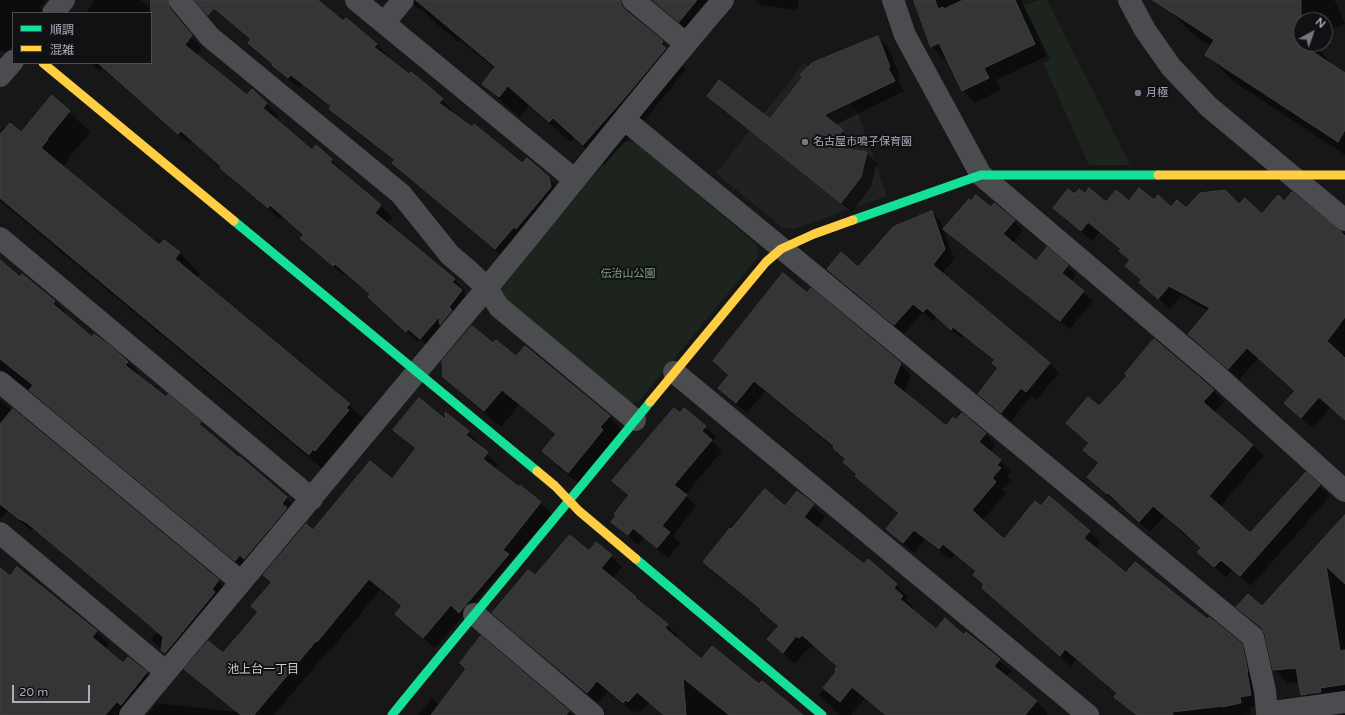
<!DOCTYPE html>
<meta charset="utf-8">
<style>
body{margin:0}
#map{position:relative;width:1345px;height:715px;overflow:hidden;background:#171717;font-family:"Varela Round","Noto Sans JP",sans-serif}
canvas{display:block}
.legend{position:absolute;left:12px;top:12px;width:140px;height:52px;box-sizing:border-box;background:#111113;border:1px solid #4d4f55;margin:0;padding:5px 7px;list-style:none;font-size:12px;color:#a8adb8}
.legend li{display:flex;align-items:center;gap:8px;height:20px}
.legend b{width:20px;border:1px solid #4d4f55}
.north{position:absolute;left:1293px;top:12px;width:40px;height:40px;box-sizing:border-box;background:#111113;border:1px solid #4d4f55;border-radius:50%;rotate:40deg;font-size:11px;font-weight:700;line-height:16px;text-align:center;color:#a8adb8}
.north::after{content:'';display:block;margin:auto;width:14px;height:18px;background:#757880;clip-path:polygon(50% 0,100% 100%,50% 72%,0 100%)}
.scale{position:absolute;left:12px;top:685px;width:78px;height:18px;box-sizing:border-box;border:2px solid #a8adb8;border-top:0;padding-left:5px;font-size:12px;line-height:14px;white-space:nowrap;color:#a8adb8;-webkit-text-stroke:3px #111113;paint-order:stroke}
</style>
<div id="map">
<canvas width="1345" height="715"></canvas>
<ul class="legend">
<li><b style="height:5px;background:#16e098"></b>順調</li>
<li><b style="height:5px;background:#ffcf43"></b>混雑</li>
</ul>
<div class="north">N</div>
<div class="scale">20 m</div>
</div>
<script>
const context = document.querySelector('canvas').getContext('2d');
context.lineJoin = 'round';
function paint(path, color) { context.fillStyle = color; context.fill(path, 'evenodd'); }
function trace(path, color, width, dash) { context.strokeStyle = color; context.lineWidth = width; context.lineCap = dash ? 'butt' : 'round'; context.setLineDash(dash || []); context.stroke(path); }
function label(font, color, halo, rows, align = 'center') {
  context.font = font + ' "Varela Round","Noto Sans JP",sans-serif'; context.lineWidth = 4; context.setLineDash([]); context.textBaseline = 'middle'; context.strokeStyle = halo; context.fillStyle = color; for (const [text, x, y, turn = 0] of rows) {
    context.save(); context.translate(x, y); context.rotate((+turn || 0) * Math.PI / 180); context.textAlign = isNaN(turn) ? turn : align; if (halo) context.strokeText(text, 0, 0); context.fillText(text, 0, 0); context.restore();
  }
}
const built = new Path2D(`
 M804,63L857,110L887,196L794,229L783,228L716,173Z`);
const green = new Path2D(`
 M1040,0H1047L1130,165H1089L1043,63L1051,60L1023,5Z
 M622,142H635L757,245L758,257L639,401L625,404L503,301L500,288Z`);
const shadow = new Path2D(`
 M0,0H46L40,8L45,13H13V46L6,54L0,49Z
 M94,0H140L157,14L159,12L191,37L202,48L196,56L247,96L252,90L278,115L275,120L312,152L331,160L342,171L341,173L381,206L392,217L387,224L454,279L465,291L463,293L473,302L432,350L420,339L418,342L369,297L371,295L346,275L345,276L313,250L302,238L305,235L282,216L280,219L232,179L221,168L222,167L193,141L190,144L102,68L100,71L91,63H151V13H85L94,3L93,2Z
 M215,0H321L319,3L343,23L376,44L387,55L386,57L442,100L453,111L451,113L522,165L548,178L560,189L507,260L405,174L394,163L395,161L341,120L330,109L331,107L302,85L300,88L284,76L273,65L274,50Z
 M385,0H604L662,42L683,63L681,65L686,69L648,116L604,165L574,138L571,142L529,106L520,117L504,104L484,83L495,69L460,40L458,42L437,24L421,9H419L410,2L401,13Z
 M652,0H716L690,32Z
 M755,0H799L797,10L760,5Z
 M915,0H1021L1047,56L996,80L1000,90L975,103L963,90L947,58L944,59L932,47Z
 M1173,0H1253L1301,33V44H1313L1330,62L1332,66L1345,74V155L1233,81L1206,54L1211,46L1196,37L1169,10Z
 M1289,0H1334L1338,6L1345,24L1325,31V20H1301V23Z
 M878,37L888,47L900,77L897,78L904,91L835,125L852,141L845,150L867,153L877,163L871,187L852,212L721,108L712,99L770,120Z
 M69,112L90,132L67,160H68L63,167L160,247L164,241L180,253L200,274L196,278L349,405L370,426L330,475L0,201V131L4,127L21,133Z
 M1085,195L1106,203L1154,201L1172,208L1186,210L1239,205L1262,215L1285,202L1336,230L1345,233V419L1331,407L1313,428L1297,414L1295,391L1258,358L1240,379L1200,345L1189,334L1208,311L1181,296L1170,309L1141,282L1142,280L1127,266L1131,261L1121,251L1122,250L1100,232L1092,241L1065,219L1054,208L1075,196Z
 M991,208L1014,221L1023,230L1013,243L1036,262L1067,266L1076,275L1071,282L1093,301L1070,329L954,238L945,229Z
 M932,212L941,222L954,259L942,274L1050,364L1059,373L1036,400L1031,396L1011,421L979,394L999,369L995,361L963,336L961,338L937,316L933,321L923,312L904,334L837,278L828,269L858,268Z
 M0,262L20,278L22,275L55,302L66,313L64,315L92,338L127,362L139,373L137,375L200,423L211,434L210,435L238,458L239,457L298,509L247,571L20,383L15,381L0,389Z
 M807,294L900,364L911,375L904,393L947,427L957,421L985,434L996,444L990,452L1011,471L1007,476L1011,480L1002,489L1006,493L982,521L1004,540L1041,508L1089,532L1100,542L1095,549L1126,575L1208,620L1241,645L1252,656L1261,706L1250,707L1251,714L1245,715H1136L1116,697L1118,694L1076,659L1071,666L994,598L983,588L985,585L974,574L976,572L955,554L950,559L925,540L914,553L898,540L888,529L899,514L857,476L858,475L845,462L846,460L834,448L765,391L747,413L730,399L720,388L730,376L714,361Z
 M493,345L609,416L625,433L585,488L559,468L543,451L556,435L519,405L501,427L461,393L444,377Z
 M1213,390L1224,401L1214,413L1253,445L1263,456L1220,507L1250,535L1319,486L1330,496L1251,586L1232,570L1226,577L1209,562L1201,549L1164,516L1150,532L1119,503L1118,504L1099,488L1088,477L1099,464L1084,450L1089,444L1067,423L1099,408Z
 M0,400L218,581L230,592L177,664L151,640L157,632L40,534L32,529L31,530L7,511L0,520Z
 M685,409L716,437L712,441L722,451L685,495L696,506L673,536L680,543L668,558L644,538L638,545L613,522L629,496L614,481Z
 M447,423L468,432L479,443L477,445L498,464L494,469L519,488L520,486L541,503L552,514L435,648L407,625L402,607L380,590L329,652L328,651L274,715H147L157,703L237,712L197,680L186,669L223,655L259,612L272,582L264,575L313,531L392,480L416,449L395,430Z
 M798,492L825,517L816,528L864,565L868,561L896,585L908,597L906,600L914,608L912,611L936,631L965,636L999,660L1011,671L1006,677L1036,701L1048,713L1046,715H885L865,698L851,715H840L819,695L838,672V667L814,646L811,649L809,647L795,664L768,639L779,627L761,610L716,574L704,562L731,530L785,507Z
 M1345,522V699L1314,704L1301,691L1300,682L1287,683L1274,669L1265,632L1238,607H1262Z
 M589,552L611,556L622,567L612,579L646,608L667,625L678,636L676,639L701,660L759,686L801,715H664L649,702L640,713L637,710L634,713L608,692L598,703L504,623L493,612L536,577Z
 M17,569L97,632L109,644L105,649L123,664L144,671L157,684L129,715H0V589Z
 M481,638L570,713L572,715H418L432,698L440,705L467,669Z`);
const building = new Path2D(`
 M151,0H167L169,8L192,35L185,45L247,95L252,89L267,103L263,108L312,150L316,145L332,159L330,162L381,205L375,213L455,279L452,282L462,290L449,307L452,310L440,325L439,317L420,339L408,329L406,332L368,297L370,294L335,264L333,266L300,238L304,235L270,205L268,208L220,168L221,166L181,131L178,134L98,63H151Z
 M195,0H318L343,21L346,18L377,44L374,47L409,74L411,72L427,85L443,99L439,103L472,127L474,124L522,163L527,158L549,177L551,187L516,229L514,227L495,249L392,163L395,160L329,109L331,106L291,75L288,78L272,65L273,64L248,43L251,39L214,8L208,15Z
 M416,0H621V5L625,10L663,41L661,44L666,48L627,95L583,145L553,118L549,122L508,86L499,97L482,84L495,67Z
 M653,0H697L679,22Z
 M914,0H935L938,9L943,7L944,9L963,0H1015L1035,44L984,68L989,78L962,91L939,43L931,47Z
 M1153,0H1301V44L1345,73V130L1338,142L1205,55L1214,40Z
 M878,36L890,67L888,68L895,81L824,115L843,130L830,147L867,152L861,177L841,203L707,96L719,80L770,119L803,77L800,75L812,63Z
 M52,95L70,111L47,139H48L41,148L159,245L164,240L180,252L175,259L350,404L346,408L349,410L315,451L313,449L309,455L0,198V134L10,123L21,132Z
 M1089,188L1106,202L1116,190L1129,201L1139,188L1154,200L1158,195L1171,207L1177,200L1186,208L1200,193L1225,190L1239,204L1245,198L1262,214L1278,195L1284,201L1292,192L1339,230L1345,236V317L1327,341L1345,358V420L1319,397L1301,418L1284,403L1295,391L1247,348L1228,369L1188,334L1210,308L1169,286L1158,299L1139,282L1142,280L1125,266L1130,260L1119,251L1121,249L1088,222L1081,231L1053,208L1068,189L1074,194L1079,189L1085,193Z
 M976,195L991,207L994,203L1015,220L1003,234L1036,261L1047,247L1068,265L1062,273L1084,291L1060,321L943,229L969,199L971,201Z
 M932,211L945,249L933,265L1050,363L1026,392L1021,388L1001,413L978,394L998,368L992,363L995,360L953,327L951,330L927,308L923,312L913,304L894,325L827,269L841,252L858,267L893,227Z
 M0,260L20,277L22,274L39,288L55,301L53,304L92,337L94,334L113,348L128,362L125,365L166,397L168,394L201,422L199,424L238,457L239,456L287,497L282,504L287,508L244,559L240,555L235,561L29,390L33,385L0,359Z
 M783,273L807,293L811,288L901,363L893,383L928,411L946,426L953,417L956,420L962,413L986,433L979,442L1001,460L997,465L1001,468L992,478L996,482L972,510L988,525L1004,539L1035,501L1041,506L1049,496L1090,531L1084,538L1126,573L1135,562L1207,619L1209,617L1242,644L1248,672H1247L1251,695L1240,697L1241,703L1222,707V706L1172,712L1173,715H1137L1114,697L1117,693L1065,649L1060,656L982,588L984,584L973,575L976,571L943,544L939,549L914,530L903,543L886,529L899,513L855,476L857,474L843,462L846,459L833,448L834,446L754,381L736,403L718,388L729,375L713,361Z
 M472,326L493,343L496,340L516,356L525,346L610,416L600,427L603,430L568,473L542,451L556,434L502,390L484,411L443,377L442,361Z
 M1154,339L1214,390L1203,402L1253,445L1209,496L1250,533L1306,472L1320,485L1240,576L1221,560L1214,567L1197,552L1201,548L1183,531L1153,506L1139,522L1108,493L1107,494L1087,477L1099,463L1083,450L1089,443L1066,423L1088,397L1099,406L1127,376L1125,374Z
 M419,398L446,420L445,412L469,431L466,435L488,452L483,459L519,487L520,485L541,502L503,550L509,554L459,613L451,605L423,638L395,614L402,606L369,579L317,642L316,641L254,715H241L184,669L208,641L223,653L258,612L251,606L272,582L263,575L306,524L313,530L370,461L392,479L416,448L393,430Z
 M674,408L680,413L684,408L706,426L702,431L712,440L674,485L687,495L662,526L670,532L657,548L633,528L628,535L611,522L616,516L614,514L629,495L612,481Z
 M13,409L219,580L212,589L215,592L165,653L161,650L163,637L152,627L27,523L20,519V520L0,504V424Z
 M765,489L785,506L797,491L814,504L804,517L864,564L868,559L897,584L894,588L903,596L900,599L936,629L945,618L964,635L966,632L1000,659L994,666L1037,701L1025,715H886L852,687L840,702L823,688L836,672L835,670L837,666L802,635L799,638L796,636L783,653L767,639L779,626L760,610L761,609L703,562L730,528L731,529Z
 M1345,515V584L1326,566L1340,651L1345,650V684L1320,688L1321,692L1301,695L1296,668L1273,670L1265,634L1261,627L1236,607L1248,594L1262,606Z
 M570,535L589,551L596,542L612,555L601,568L636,597L635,598L668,624L665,628L701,659L712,646L759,684L762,681L803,715H729L683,678L686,715H664L637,692L628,702L626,700L623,703L597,681L587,693L492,613L528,570L535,575Z
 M17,567L97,631L92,637L123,663L128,657L147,672L121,705L117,702L105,715H0V568L10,576Z
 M481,636L569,711L566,715H431L466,669L460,663Z`);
const street = new Path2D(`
 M179,0L210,37L401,194L450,255L469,271L487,288L499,307L635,420
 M356,0L575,180
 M633,0L686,44
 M893,0L905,35L981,175L1214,373L1345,491
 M1129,0L1145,30L1171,67L1209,107L1345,220
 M53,13L64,0
 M384,23L403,0
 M0,76L13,61
 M625,120L802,265L1253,637L1265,691L1267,713L1345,702
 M0,238L312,499
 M674,372L1088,715
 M0,382L241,582
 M0,533L166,672
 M474,614L593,715
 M130,715C248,572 368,431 486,289C566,193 642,94 723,0`);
const fast = new Path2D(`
 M853,220L981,175H1158
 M234,221L537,471
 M636,559L822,715
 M392,715C477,610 565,507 650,402`);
const slow = new Path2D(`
 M43,63L234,221
 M1158,175H1345
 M650,402L766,262L781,249L814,234L853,220
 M537,471L555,486L579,511L636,559`);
const markers = [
 [1138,93,4,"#757880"],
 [805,142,4,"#757880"]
];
const poiNames = [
 ["月極",1146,93],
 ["名古屋市鳴子保育園",813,142]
];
const parkNames = [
 ["伝治山公園",628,274]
];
const neighbourhoodNames = [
 ["池上台一丁目",263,670]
];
paint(built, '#212123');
paint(green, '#1d241e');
paint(shadow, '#0007');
paint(building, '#353536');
trace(building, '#3f4043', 1);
trace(street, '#4b4c50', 22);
trace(fast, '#16e098', 9);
trace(slow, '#ffcf43', 9);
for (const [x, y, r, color] of markers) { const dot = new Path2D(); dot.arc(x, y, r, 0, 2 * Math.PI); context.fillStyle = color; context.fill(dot); trace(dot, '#111113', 1.5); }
label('11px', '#a8adb8', '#111113', poiNames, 'left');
label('11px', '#7fa381', '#111113', parkNames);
label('12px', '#c9ccd4', '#111113', neighbourhoodNames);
</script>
